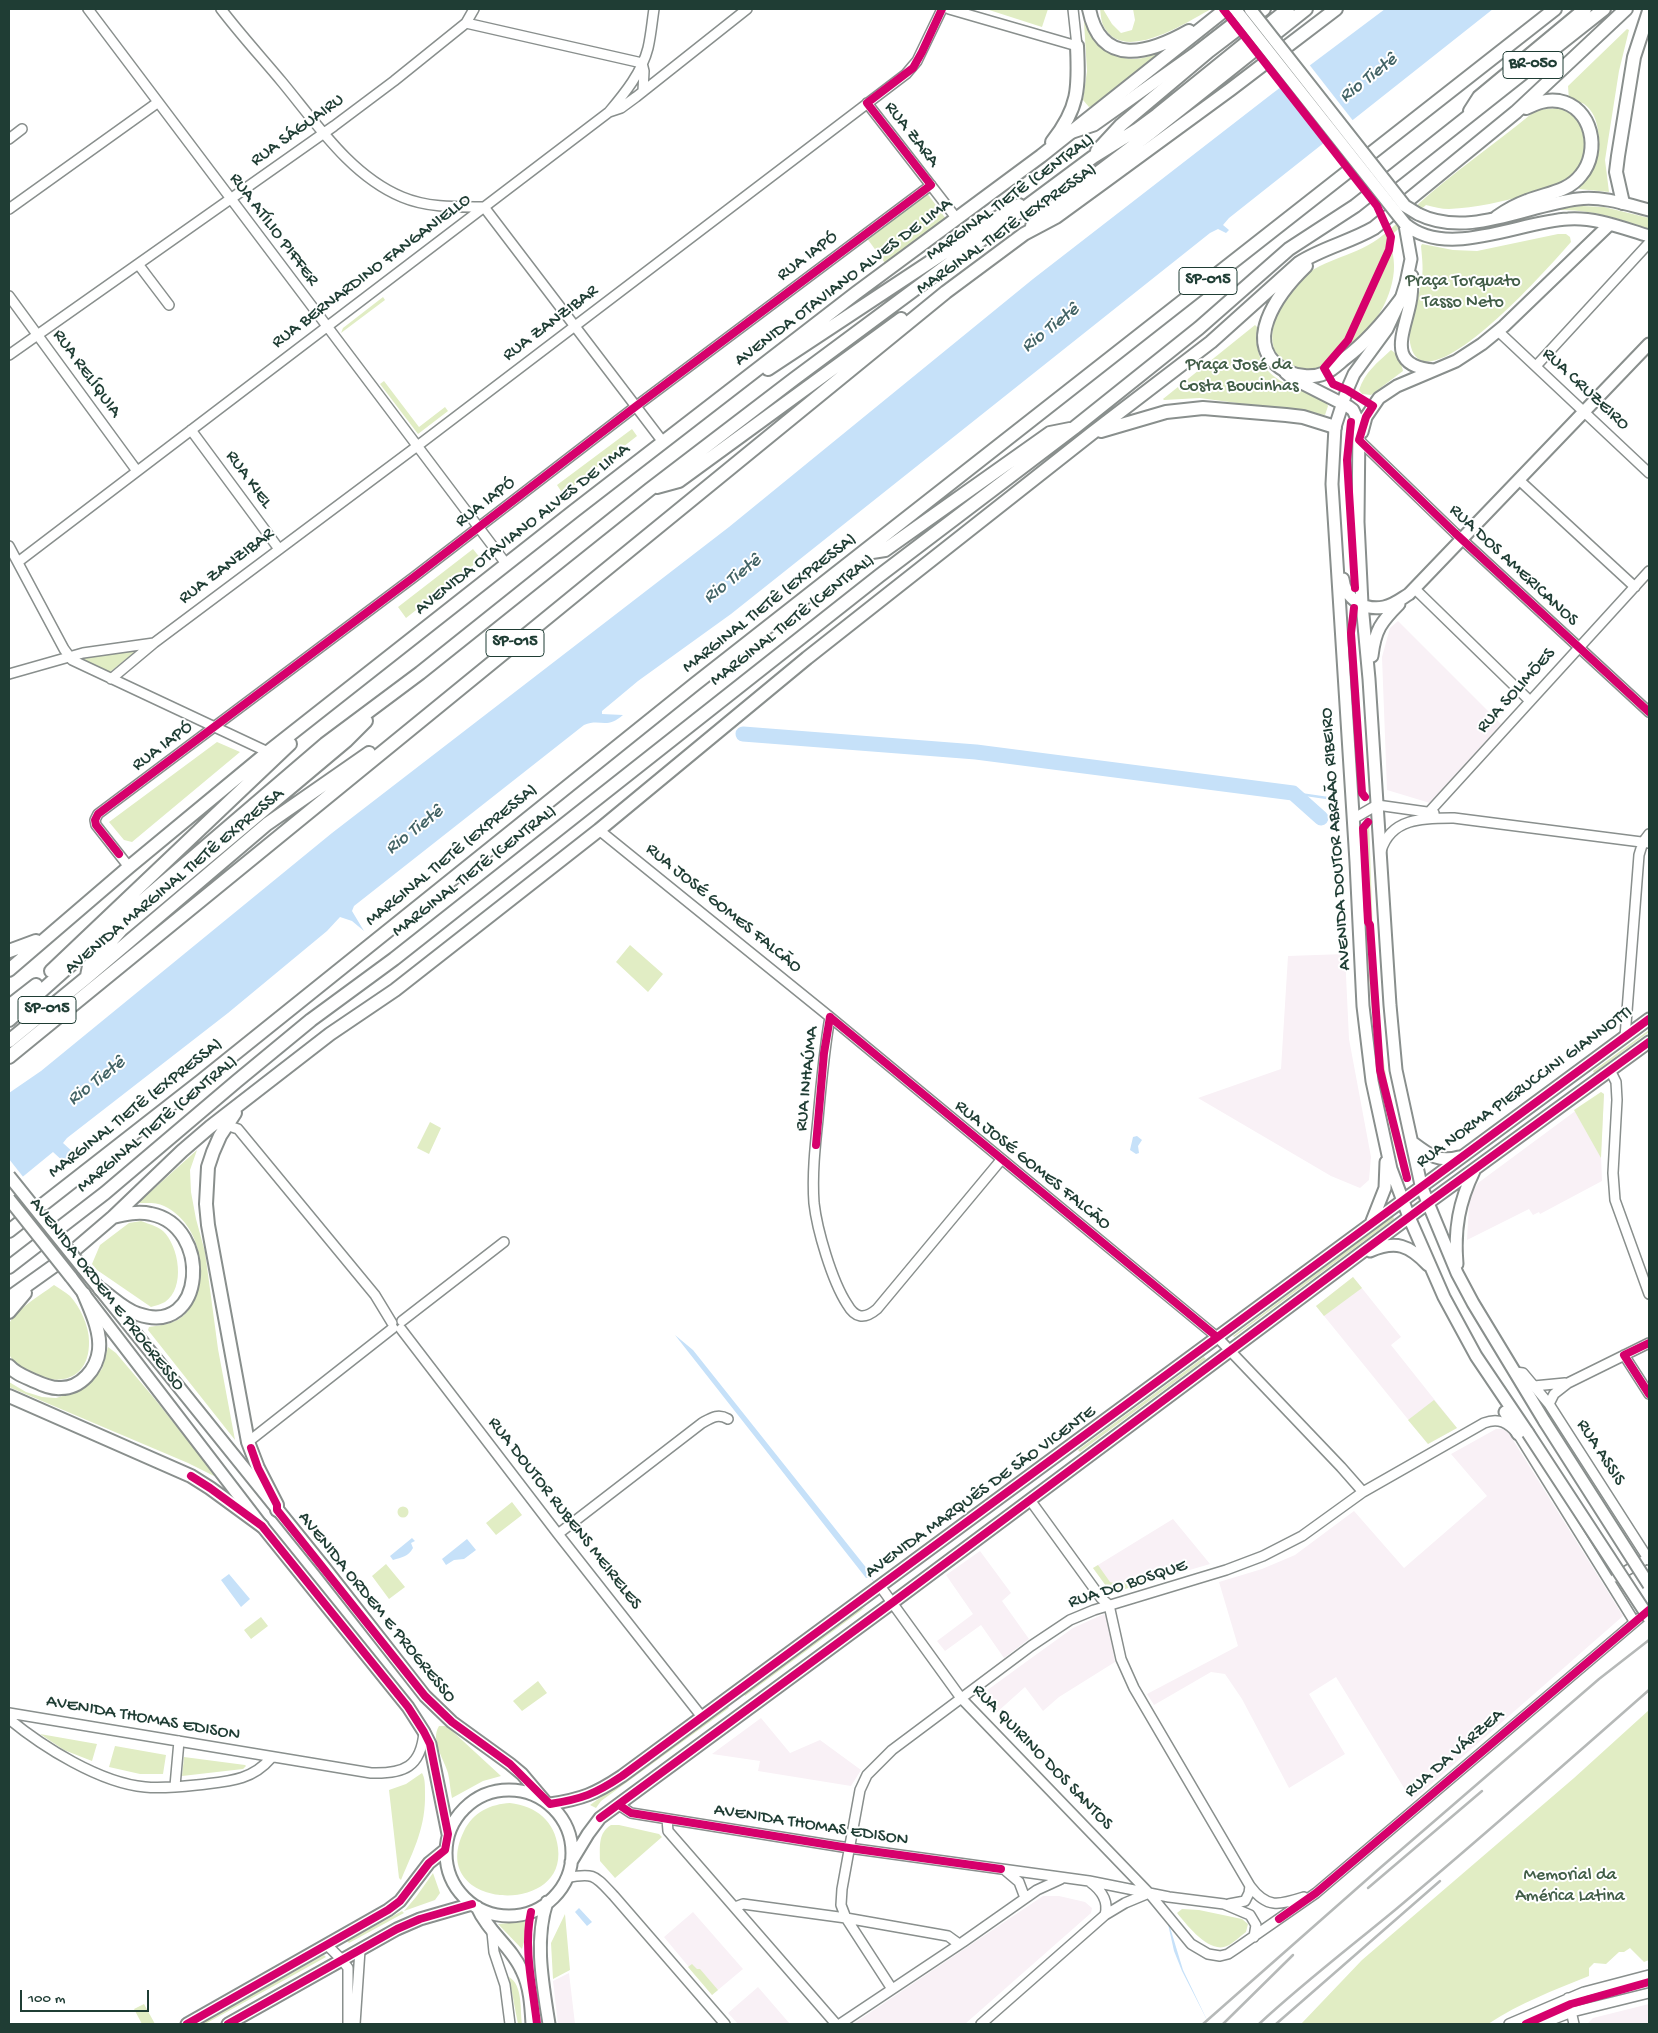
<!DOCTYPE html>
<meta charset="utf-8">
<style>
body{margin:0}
#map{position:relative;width:1658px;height:2033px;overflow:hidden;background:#fff;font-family:"Gochi Hand",sans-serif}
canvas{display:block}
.frame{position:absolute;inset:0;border:10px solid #1f3d34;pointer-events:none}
.scale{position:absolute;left:20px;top:1990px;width:129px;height:22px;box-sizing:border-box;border:2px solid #1f3d34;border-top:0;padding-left:6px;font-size:15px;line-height:18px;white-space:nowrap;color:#1f3d34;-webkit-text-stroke:4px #fff;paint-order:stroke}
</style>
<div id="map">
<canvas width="1658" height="2033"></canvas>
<div class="frame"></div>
<div class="scale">100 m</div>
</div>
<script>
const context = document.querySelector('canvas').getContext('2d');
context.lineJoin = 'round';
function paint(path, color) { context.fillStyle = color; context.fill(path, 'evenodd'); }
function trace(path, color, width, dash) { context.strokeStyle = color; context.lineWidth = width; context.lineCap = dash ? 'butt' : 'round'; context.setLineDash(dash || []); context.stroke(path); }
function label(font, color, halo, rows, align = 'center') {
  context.font = font + ' "Gochi Hand",sans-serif'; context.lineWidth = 4; context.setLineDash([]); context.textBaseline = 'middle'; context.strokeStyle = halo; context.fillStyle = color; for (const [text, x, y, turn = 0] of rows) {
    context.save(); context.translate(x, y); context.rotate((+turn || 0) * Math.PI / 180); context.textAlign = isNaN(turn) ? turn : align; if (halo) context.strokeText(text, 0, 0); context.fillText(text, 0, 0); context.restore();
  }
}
const built = new Path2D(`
 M1398,621L1501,724L1430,803L1387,790L1382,657L1390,628Z
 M1345,954L1349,1039L1371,1157L1369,1180L1360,1188L1331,1176L1198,1098L1281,1069L1288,956Z
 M1601,1092L1604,1094L1601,1155L1602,1181L1540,1214L1539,1212L1533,1215L1529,1209L1467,1240L1469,1205L1472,1193L1478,1183Z
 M1353,1277L1401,1337L1391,1345L1457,1428L1428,1444L1316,1306Z
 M1496,1429H1502L1508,1432L1623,1616L1412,1801L1336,1677L1309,1694L1345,1754L1289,1788L1242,1699L1225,1674L1211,1672L1154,1705L1147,1694L1238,1646L1219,1582L1262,1569L1295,1555L1354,1511L1404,1568L1487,1496L1451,1454Z
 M1173,1519L1210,1564L1115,1592L1109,1590L1093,1568Z
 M980,1551L1011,1593L1002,1601L1029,1639L1004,1658L981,1625L945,1651L937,1641L973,1614L946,1575Z
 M1104,1614L1107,1618L1115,1662L1059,1697L1043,1711L1025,1687L995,1714L983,1701L981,1698L982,1694L1030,1659L1073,1628Z
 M761,1718L790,1753L820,1740L861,1770L851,1786L758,1771L760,1761L712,1754Z
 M1043,1896H1059L1085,1902L1092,1908L1091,1913L965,2024H853Z
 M693,1912L743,1969L712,1995L664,1937Z
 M569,1973L575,2024H558L553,1981Z
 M758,1987L790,2024H738L728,2013Z
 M1649,2004V2024H1587L1593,2018Z`);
const green = new Path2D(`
 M986,9H1048L1042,27Z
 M1100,9H1103L1112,24L1121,33L1132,30L1135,20L1133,9H1211C1187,22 1124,64 1104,27C1101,22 1101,15 1100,9Z
 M1084,22L1086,23C1092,42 1111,58 1133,59C1144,59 1156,54 1167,50L1096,105L1089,107L1083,100L1087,71Z
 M1627,29L1629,30L1619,71L1605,160L1609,192L1579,189C1581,181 1590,175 1593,166C1601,149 1602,116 1584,104C1581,102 1574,101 1569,100L1568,86Z
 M1558,108C1572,112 1580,121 1583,135C1589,156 1574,179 1555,189C1548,193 1537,194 1529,195C1503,201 1476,208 1449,209C1441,209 1434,207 1426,205L1388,238C1394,253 1396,267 1392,283C1389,296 1383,309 1375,320C1364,336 1322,372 1303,372C1296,371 1284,364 1280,359C1261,337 1281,302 1296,284C1318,259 1352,258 1378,239C1397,225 1414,207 1432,192C1464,165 1498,141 1530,115L1537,110Z
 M927,193L946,219L885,263L866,237Z
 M1582,206L1604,207L1649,218V229C1619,219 1591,209 1559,210V208Z
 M1558,234H1566L1570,237L1571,242C1557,258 1427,408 1411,347C1406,327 1418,303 1421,283C1424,271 1422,258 1421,246L1422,244L1453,250L1477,251Z
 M383,297L385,300L341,333L343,328Z
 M1255,325L1257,327C1253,381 1287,382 1326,402L1328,406L1325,415L1200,398L1164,400L1163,399Z
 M1391,350C1397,353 1402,364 1403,371L1371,395L1362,394L1359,390C1365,372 1377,363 1391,350Z
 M384,381L419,427L445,407L448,411L418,434L380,384Z
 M632,429L637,436L563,494L557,485Z
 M473,549L481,559L406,618L398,607Z
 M140,648L110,672L81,658L113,650Z
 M217,742L240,752L132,842L124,840L109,822Z
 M1369,822C1374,940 1372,1062 1410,1175L1404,1179C1368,1064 1366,942 1363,823Z
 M630,945L663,974L648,992L616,962Z
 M1649,1030V1032L1594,1073L1593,1071Z
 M1601,1092L1604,1094L1601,1158L1574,1110Z
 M430,1122L441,1128L429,1154L417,1148Z
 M197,1150L190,1170L191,1192L196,1219L205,1252L218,1349L235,1440L148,1330L149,1327C162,1325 177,1324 187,1312C211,1280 202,1224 164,1206C157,1202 146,1203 138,1203Z
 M1393,1216L1394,1219L1234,1337L1233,1336Z
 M141,1221C149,1224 157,1226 163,1231C179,1246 186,1288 165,1302C161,1304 155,1306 151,1307L97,1270L92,1264L100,1245L129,1223Z
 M1353,1277L1362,1288L1324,1316L1316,1306Z
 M54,1285C59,1288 65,1292 70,1296C80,1307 89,1326 89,1341C90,1381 57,1388 27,1371C21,1367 14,1363 10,1356C7,1351 9,1343 9,1337C9,1332 8,1327 10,1322C17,1309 42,1294 54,1285Z
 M108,1347L116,1353L154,1398L214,1474V1476L188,1463L9,1387V1382L26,1392L42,1397L56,1398L75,1392L102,1369Z
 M1204,1357L1206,1359L1080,1452L1078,1450Z
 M1434,1400L1457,1428L1428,1444L1408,1420Z
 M512,1502L522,1515L496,1535L486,1523Z
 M397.5 1512a5.5 5.5 0 1 1 11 0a5.5 5.5 0 1 1-11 0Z
 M386,1564L405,1587L389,1599L372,1576Z
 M1098,1565L1110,1582L1118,1584L1146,1578L1148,1582L1115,1592L1109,1590L1093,1568Z
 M866,1607L745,1696L744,1694L855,1612Z
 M261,1617L268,1626L251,1639L244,1630Z
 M538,1681L547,1693L522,1711L513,1701Z
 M727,1706L729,1708L601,1801L596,1808L590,1805Z
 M1649,1710V1960L1644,1962L1630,1948L1624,1952H1619L1606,1964L1594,1963L1589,1968V1976C1554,1990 1520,2003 1488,2024H1301L1362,1960L1574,1778Z
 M439,1726H445L450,1729L501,1776L483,1781L452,1798C450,1790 450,1781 448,1773C444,1759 430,1740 439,1726Z
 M40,1734L97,1744L92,1761L64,1750Z
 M115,1746L166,1755L163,1774H140L109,1767Z
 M184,1757L245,1765L246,1766L243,1769L182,1776Z
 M422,1773C425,1778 425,1785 425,1792C426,1827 414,1849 401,1880L399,1878L389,1790L406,1784Z
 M510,1803C536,1806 555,1821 558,1848C567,1918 425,1909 464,1831C473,1812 491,1804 510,1803Z
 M611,1825H619L659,1834L662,1837L615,1878L600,1861C600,1846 598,1833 611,1825Z
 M433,1873L440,1893L435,1900L404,1911L416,1897Z
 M1182,1909L1199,1910L1242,1919L1248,1924L1246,1932C1240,1936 1234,1943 1227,1946C1209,1954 1187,1925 1177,1913Z
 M402,1911L404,1913L349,1943L347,1941Z
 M565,1914L570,1970L553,1979L551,1943Z
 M530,1921L522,1949L498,1924Z
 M324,1955L326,1957L205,2024H200Z
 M692,1964L697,1969H700L718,1990L712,1995L688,1967Z
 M509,1977C523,1985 520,2010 522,2024H518Z
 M144,2004L155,2024H142L134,2009Z`);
const water = new Path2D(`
 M1385,9H1493L1229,218L1223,225L1229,230L1226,233L1218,229L1210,233L731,614L638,681L602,711V714L623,715C606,730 601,718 584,725L354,906L352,911L364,931L352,921L340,917L327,931L228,1013L67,1138L63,1143L74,1153L75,1157L65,1163L53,1152L9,1188V1093L41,1071L332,833L729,527L1033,279L1273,93Z
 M1137,1136L1142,1140L1138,1146L1139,1153L1136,1154L1130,1150L1133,1137Z
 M675,1335L693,1350L872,1575L870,1576L959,1697L1095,1840L1169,1924L1183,1970L1209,2024L1182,1971L1174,1951L1168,1924L1095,1840L959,1697L870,1577L866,1578Z
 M412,1538L415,1541L411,1543L413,1548C408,1557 402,1557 393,1560L390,1556Z
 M467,1539L476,1550L464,1559L454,1560L446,1565L442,1559Z
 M229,1574L250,1599L241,1607L221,1580Z
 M579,1908L592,1922L587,1926L575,1912Z`);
const pier = new Path2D(`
 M1308,63L1354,122L1325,145L1279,85Z
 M9,1159L24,1178L9,1190Z`);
const stream = new Path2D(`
 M1293,793L1334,799`);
const river = new Path2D(`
 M743,734L976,752L1293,793L1321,818`);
const minor = new Path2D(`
 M88,9L507,565
 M221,9C240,34 262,58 282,82C316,123 351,176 402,197C428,208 457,207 484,207
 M949,9L1077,46L1073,9
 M466,23L642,63
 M642,63L644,71L643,91
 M867,103L957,219
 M609,112C625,93 642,72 648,48C651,35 652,22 654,9
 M9,139L22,129
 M484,207L663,442
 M9,209L157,103
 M138,264L169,305
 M9,296L137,471
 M1498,331L1649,473
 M9,355L334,126L394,81L466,23L474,9
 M1536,366L1649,243
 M191,430L279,549
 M1359,440L1455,533L1649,712
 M1519,480L1635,587
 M9,546L64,649L72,660L268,752
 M18,562L609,112L621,108L636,97L747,9
 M1414,588L1530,701
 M9,674L83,653L154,643
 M111,679L154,643L416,447L906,74L917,61L942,9
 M1430,811L1649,571
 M1353,819L1377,805L1434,813
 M599,830L830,1017L1217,1337L1341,1467L1363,1492
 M1381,851C1391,817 1425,818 1454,818L1649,843
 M129,867L96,825L95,820L98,814L414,577L635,407L931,185
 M830,1017C824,1051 821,1085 818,1119C815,1147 812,1175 814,1203C817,1230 832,1281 847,1304C855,1318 864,1320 877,1309L1001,1160
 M1625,1037L1639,855L1643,842L1649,834
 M1610,1070L1616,1082L1617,1100L1613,1173L1615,1200L1649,1294
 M226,1125L238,1129L375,1295L392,1323
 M402,1321L504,1242
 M401,1329L558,1534L702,1717
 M1624,1355L1649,1394
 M1515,1372L1523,1373L1549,1404L1649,1560
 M1534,1386L1565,1383
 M1549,1404L1554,1394L1568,1383L1649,1343
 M248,1442L393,1328
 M1030,1500L1101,1598L1109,1605L1121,1659L1134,1688L1250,1886C1267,1909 1279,1905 1304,1897
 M558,1534L702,1423C711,1418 718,1413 728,1419
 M1616,1577L1648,1558
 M880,1586L961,1698L1149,1893L1191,1944L1208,1954L1220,1956L1228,1954L1237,1948L1316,1893L1649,1610
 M9,1713L371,1773C404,1774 421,1767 424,1732
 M9,1719C43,1747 100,1783 145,1787C165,1789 186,1786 206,1784C232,1781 253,1779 271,1758
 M175,1786L179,1741
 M619,1805L631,1813L849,1848L1089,1881L1169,1897L1224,1904L1250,1915L1256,1925L1254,1937
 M667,1819L668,1831L836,2024
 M1006,1871L1019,1882L1025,1898
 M566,1878C595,1872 595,1876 614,1896L725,2024
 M1090,1882C1101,1890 1109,1901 1105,1915
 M1229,1904L1245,1901L1249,1893L1250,1886
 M735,1907L743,1904L846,1918L948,1936L959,1944
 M492,1932L494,1952L505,1985L510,2024
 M327,1945L342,1960L348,1968V2024
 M892,1989L846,1918L841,1905L842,1889L860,1790L867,1775L892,1750L1031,1646L1070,1620L1094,1610L1226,1570L1263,1556L1302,1536L1363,1492L1484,1423C1499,1417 1508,1423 1518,1434L1634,1621
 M1568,1998L1574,2024
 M355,2024L360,1950
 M840,2024L963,1942L1037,1890L1061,1879
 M981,2024L1105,1915L1125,1903L1149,1893
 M1509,2024L1584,1992L1649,1975
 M1541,2024L1572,2012L1649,1993`);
const major = new Path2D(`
 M1073,132L1094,125L1194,54L1252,9
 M1418,214C1468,239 1527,205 1578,199C1602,196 1626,204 1649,210
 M1405,224C1447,260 1521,221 1568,219C1596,217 1622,228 1649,236
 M1405,225L1411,259L1406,283L1401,299L1387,329L1354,374L1347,390L1335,427L1332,484L1356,862L1363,1006L1372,1081L1391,1169L1409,1217L1444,1297L1476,1356L1528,1433
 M1412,276C1412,285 1412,294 1410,303C1404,334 1385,366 1434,370
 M1286,373L1292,378L1349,407L1353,410L1359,423L1358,522L1362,604L1369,679L1390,1005L1396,1070L1421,1185L1428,1203L1457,1273L1473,1303L1545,1422
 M1362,432L1366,417L1379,398L1397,386L1456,361L1482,344L1504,326L1610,224
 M1343,579C1345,599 1365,611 1384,607C1394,605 1401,599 1409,594L1649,344
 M1372,656C1375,630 1381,622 1399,604
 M1412,1142C1428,1154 1438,1163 1459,1157
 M1372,1221L1385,1188L1386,1162
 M1370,1251C1396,1240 1409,1245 1428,1265
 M1457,1264C1454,1229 1459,1202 1474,1171
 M82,1267L324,1567L425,1696L452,1722L510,1764L522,1774L544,1800
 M71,1277L262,1526L408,1707L424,1732L430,1744L448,1834
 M1505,1412L1518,1434
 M446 1853a63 63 0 1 1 126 0a63 63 0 1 1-126 0Z
 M550,1804C582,1799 595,1794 622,1776L1649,1019
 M571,1862L588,1834L600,1818L892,1603L1428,1203L1649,1042
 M547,1902C534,1941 543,1985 549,2024
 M477,1907C488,1932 512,1947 522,1971C530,1987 531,2006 532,2024
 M187,2024L388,1910L400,1901L429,1863L445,1850
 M228,2024L397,1929L420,1919L472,1904`);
const highway = new Path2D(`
 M1089,9C1101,69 1150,53 1189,31
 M1470,111L1479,97L1585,9
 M1052,142C1079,108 1079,88 1077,46
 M1097,151L1121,125L1209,51L1264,9
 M1623,203L1616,172L1618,156L1634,57L1649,11
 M1497,217C1507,210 1516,205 1527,201C1547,193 1568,192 1581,175C1601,151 1592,107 1559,101C1546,99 1537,103 1526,108
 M1032,226L1041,216L1149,134L1306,9
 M1306,266C1279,292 1237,347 1288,372C1299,377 1314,378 1325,373C1332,370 1338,364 1344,359C1367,342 1384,322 1401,299
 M768,369L995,219L1019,205
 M1101,431L1166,412L1203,408L1286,415L1303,417L1335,427
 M657,487L679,481L901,319
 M866,553L885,550L1050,433L1070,429
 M9,951L36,941
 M9,970L129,867L268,752L574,511L856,293L1041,156L1226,9
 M51,971L290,744
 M87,976L89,966L121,930L346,741L366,721
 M9,1006L36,985
 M9,1020L142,901L325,744L420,673L649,490L794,379L1093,157L1138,129L1157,115L1288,9
 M9,1041L86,978L267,824L369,753
 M9,1057L946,292L1024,234L1056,217L1104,182L1231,89L1336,9
 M235,1113L220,1136L213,1152L208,1167L206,1204L208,1225L248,1442L258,1468L277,1505V1510
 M9,1231L201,1081L695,684L1555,9
 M9,1267L105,1193L237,1081L311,1020L394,959L879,576L1074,428L1199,328L1289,249L1355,206L1604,9
 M100,1289C112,1297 124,1310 138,1314C206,1338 212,1226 151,1214C138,1211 125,1214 113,1217
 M9,1298L65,1258L113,1217L182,1151L210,1127L330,1034L395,990L599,830L807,658L1091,434L1211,342L1299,263C1322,248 1350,242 1374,228L1516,112L1626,9
 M9,1312L25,1293
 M9,1366C15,1373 23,1376 32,1380C41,1384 51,1389 61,1388C81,1388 97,1369 99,1350C101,1331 91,1311 84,1294
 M9,1396L191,1476L210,1488L262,1526`);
const rail = new Path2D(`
 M1368,1888L1482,1791
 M1203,2024L1380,1868L1599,1679L1649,1640
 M1223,2024L1293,1955
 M1259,2024C1302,1984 1349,1948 1395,1910C1481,1838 1565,1764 1649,1690
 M1276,2024L1440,1881`);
const majorBridge = new Path2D(`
 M1235,9L1405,224
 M1250,9L1405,206L1418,214
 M9,1176L82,1267
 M9,1199L71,1277
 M1545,1422L1649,1585
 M1528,1433L1649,1618`);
const cycleway = new Path2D(`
 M1223,9L1377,206L1391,237L1389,250L1348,340L1324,368L1333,384L1347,390L1373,406L1366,417L1359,440L1455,533L1649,712
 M1351,422L1347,460L1355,588
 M1354,608L1351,633L1362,793L1365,797
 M1368,822L1363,828L1368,922L1370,925L1380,1070L1407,1178
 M119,854L96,825L95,820L98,814L414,577L635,407L931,185L867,103L913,68L922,52L942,9
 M830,1017L1217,1337
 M816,1145L824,1053L830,1017
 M1649,1343L1624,1355L1649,1394
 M251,1448L258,1468L277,1505V1510L425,1696L452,1722L510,1764L550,1804C582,1799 595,1794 622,1776L1649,1019
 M619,1805L631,1813L849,1848L1001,1869
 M600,1818L892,1603L1428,1203L1649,1042
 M531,1912C523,1947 533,1988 537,2024
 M1279,1919L1316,1893L1649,1610
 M187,2024L388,1910L400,1901L429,1863L445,1850L448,1834L430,1744L424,1732L408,1707L262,1526L210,1488L191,1476
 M228,2024L397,1929L420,1919L472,1904
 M1526,2024L1571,2004L1649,1982`);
const shields = [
 [1533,65,60],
 [1208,281,58],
 [515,643,58],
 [47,1010,58]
];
const shieldNames = [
 ["BR-050",1533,65],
 ["SP-015",1208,281],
 ["SP-015",515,643],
 ["SP-015",47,1010]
];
const streetNames = [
 ["RUA SÁGUAIRU",298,131,-36],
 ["RUA ZARA",911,135,52],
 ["MARGINAL TIETÊ (CENTRAL)",1011,198,-36],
 ["RUA ATÍLIO PIFFER",273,230,53],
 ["MARGINAL TIETÊ (EXPRESSA)",1007,230,-35],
 ["RUA IAPÓ",808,257,-37],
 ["RUA BERNARDINO FANGANIELLO",372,272,-37],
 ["AVENIDA OTAVIANO ALVES DE LIMA",844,283,-37],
 ["RUA ZANZIBAR",551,324,-37],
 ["RUA RELÍQUIA",86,374,54],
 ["RUA CRUZEIRO",1585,390,43],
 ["RUA KIEL",248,480,54],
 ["RUA IAPÓ",486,503,-38],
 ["AVENIDA OTAVIANO ALVES DE LIMA",523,530,-38],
 ["RUA DOS AMERICANOS",1513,566,43],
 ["RUA ZANZIBAR",227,567,-37],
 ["MARGINAL TIETÊ (EXPRESSA)",770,604,-38],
 ["MARGINAL TIETÊ (CENTRAL)",793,621,-38],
 ["RUA SOLIMÕES",1517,691,-48],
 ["RUA IAPÓ",163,747,-37],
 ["AVENIDA DOUTOR ABRAÃO RIBEIRO",1337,839,-94],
 ["MARGINAL TIETÊ (EXPRESSA)",452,856,-39],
 ["MARGINAL TIETÊ (CENTRAL)",475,872,-38],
 ["AVENIDA MARGINAL TIETÊ EXPRESSA",175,882,-40],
 ["RUA JOSÉ GOMES FALCÃO",723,909,39],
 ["RUA INHAÚMA",808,1079,-84],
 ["RUA NORMA PIERUCCINI GIANNOTTI",1525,1088,-36],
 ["MARGINAL TIETÊ (EXPRESSA)",136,1109,-38],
 ["MARGINAL TIETÊ (CENTRAL)",158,1125,-40],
 ["RUA JOSÉ GOMES FALCÃO",1032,1166,39],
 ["AVENIDA ORDEM E PROGRESSO",106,1295,52],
 ["RUA ASSIS",1600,1453,57],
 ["AVENIDA MARQUÊS DE SÃO VICENTE",981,1493,-36],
 ["RUA DOUTOR RUBENS MEIRELES",564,1514,52],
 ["RUA DO BOSQUE",1128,1585,-18],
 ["AVENIDA ORDEM E PROGRESSO",376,1608,51],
 ["AVENIDA THOMAS EDISON",143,1719,10],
 ["RUA DA VÁRZEA",1455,1754,-41],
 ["RUA QUIRINO DOS SANTOS",1042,1758,46],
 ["AVENIDA THOMAS EDISON",811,1826,9]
];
const parkNames = [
 ["Praça Torquato",1463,282],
 ["Tasso Neto",1463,303],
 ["Praça José da",1239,366],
 ["Costa Boucinhas",1239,387],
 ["Memorial da",1570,1876],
 ["América Latina",1570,1897]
];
const waterNames = [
 ["Rio Tietê",1369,79,-38],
 ["Rio Tietê",1051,329,-38],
 ["Rio Tietê",733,580,-38],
 ["Rio Tietê",415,831,-38],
 ["Rio Tietê",97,1082,-38]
];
paint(built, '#f9f1f6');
paint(green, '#e1edc4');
paint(water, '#c6e1f9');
paint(pier, '#fff');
trace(stream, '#c6e1f9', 2.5);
trace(river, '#c6e1f9', 15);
trace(minor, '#898f8d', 12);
trace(major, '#898f8d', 15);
trace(highway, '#898f8d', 16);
trace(minor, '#fff', 9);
trace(major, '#fff', 11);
trace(highway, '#fff', 12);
trace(rail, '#b6b9b8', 2.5);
trace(majorBridge, '#898f8d', 15, []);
trace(majorBridge, '#fff', 11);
trace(cycleway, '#d6006c', 8);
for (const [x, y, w] of shields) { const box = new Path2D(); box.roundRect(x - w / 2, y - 13.5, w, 27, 4); context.fillStyle = '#fff'; context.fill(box); trace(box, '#1f3d34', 1); }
label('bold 16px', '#1f3d34', null, shieldNames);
label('18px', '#1f3d34', '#fff', streetNames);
label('18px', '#415d47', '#fff', parkNames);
label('italic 19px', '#426365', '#fff', waterNames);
</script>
